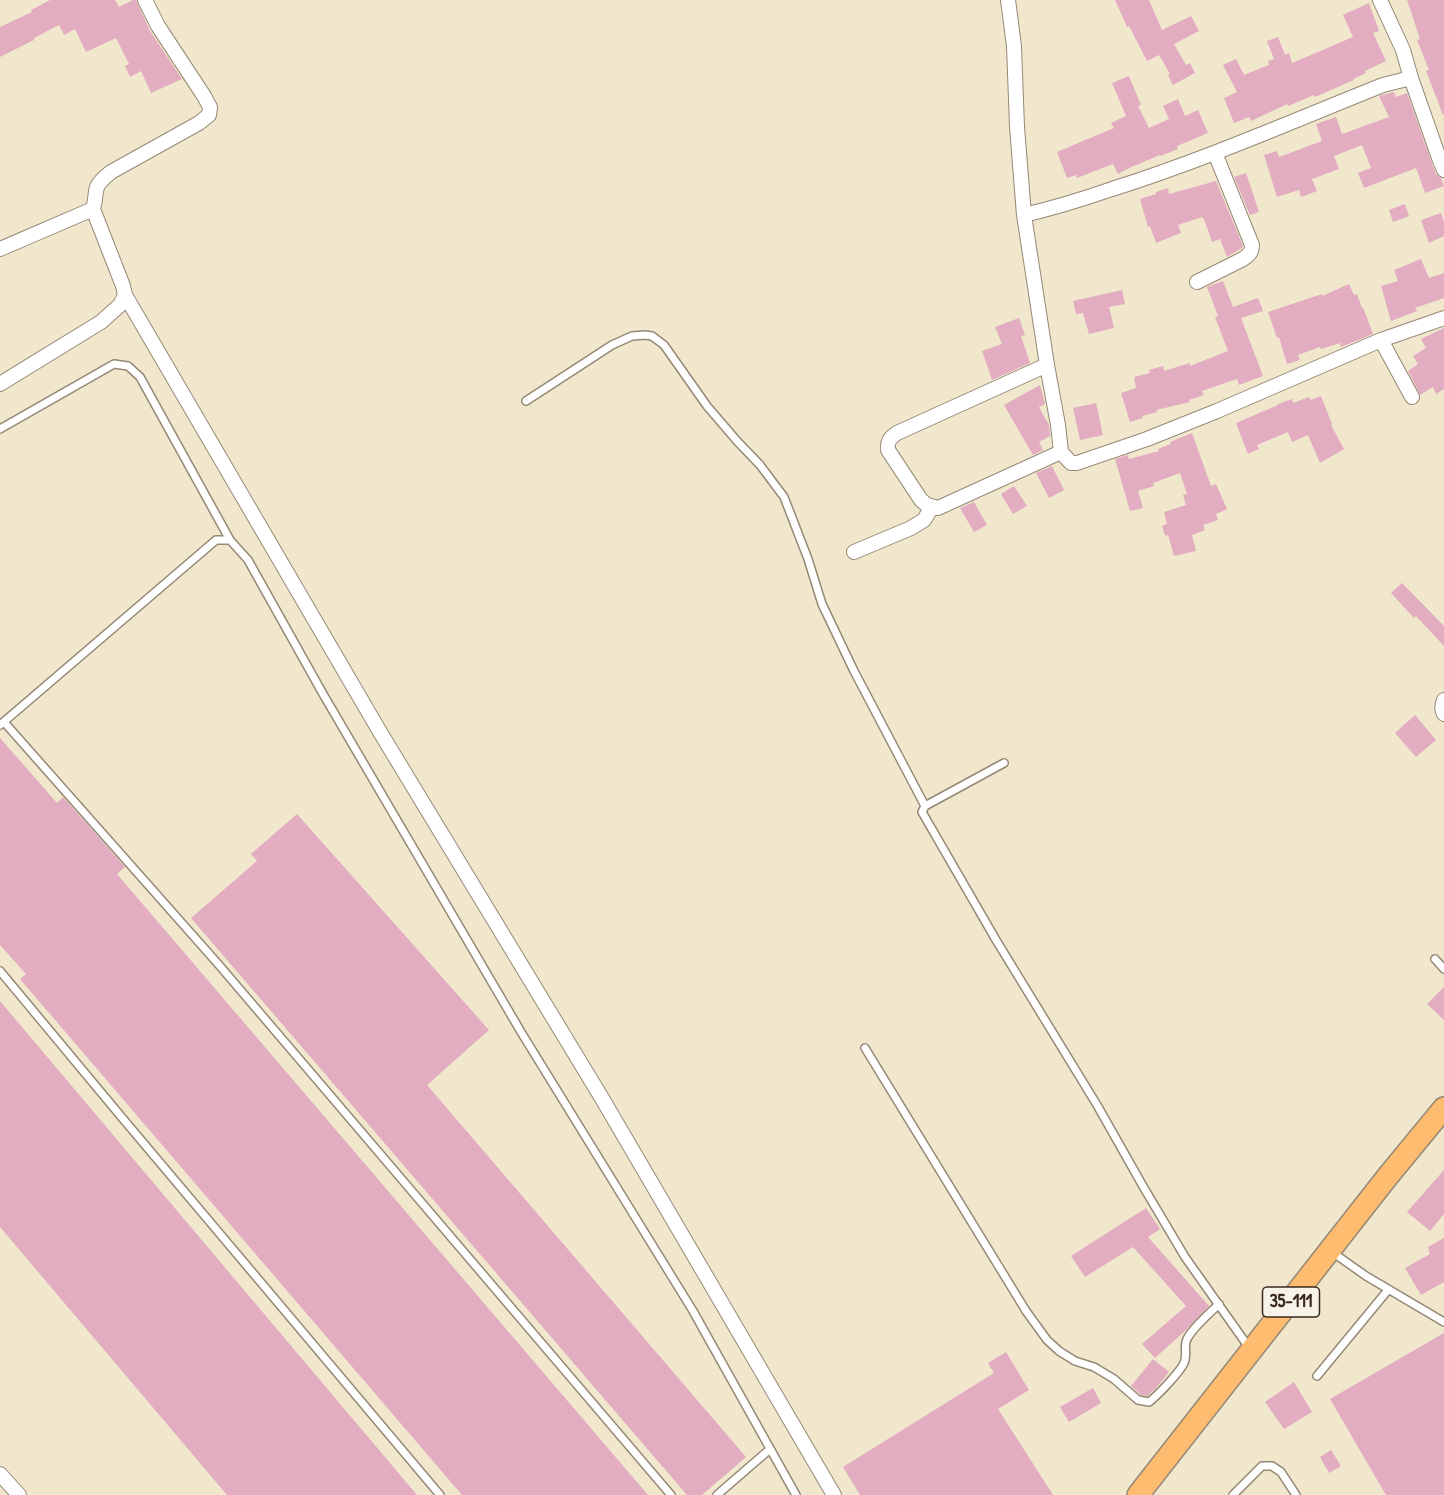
<!DOCTYPE html>
<style>
body{margin:0}
canvas{display:block;background:#f0e7cd}
</style>
<canvas width="1444" height="1495"></canvas>
<script>
const context = document.querySelector('canvas').getContext('2d');
context.lineJoin = 'round';
function paint(path, color) { context.fillStyle = color; context.fill(path, 'evenodd'); }
function trace(path, color, width, dash) { context.strokeStyle = color; context.lineWidth = width; context.lineCap = dash ? 'butt' : 'round'; context.setLineDash(dash || []); context.stroke(path); }
function label(font, color, halo, rows, align = 'center') {
  context.font = font + ' "Patrick Hand",sans-serif'; context.lineWidth = 4.5; context.setLineDash([]); context.textBaseline = 'middle'; context.strokeStyle = halo; context.fillStyle = color; for (const [text, x, y, turn = 0] of rows) {
    context.save(); context.translate(x, y); context.rotate((+turn || 0) * Math.PI / 180); context.textAlign = isNaN(turn) ? turn : align; if (halo) context.strokeText(text, 0, 0); context.fillText(text, 0, 0); context.restore();
  }
}
const building = new Path2D(`
 M50,0H115L119,7L133,0H136L150,31L182,79L151,93L141,71L130,77L125,66L129,64L116,38L86,52L75,29L64,35L59,25L34,38V40L0,57V27L32,12L31,10Z
 M1115,0H1149L1162,30L1191,16L1199,31L1174,44L1186,65L1190,63L1195,73L1173,85L1168,75L1170,74L1159,55L1147,61L1129,26L1127,27Z
 M1407,0H1444V114L1443,115L1426,71L1429,70L1417,40L1420,39Z
 M1369,3L1379,31L1373,33L1386,61L1365,71L1366,73L1353,79L1354,80L1315,97L1314,95L1288,106L1287,104L1251,121L1249,117L1234,123L1224,98L1237,92L1223,65L1236,59L1244,75L1269,65L1268,61L1274,59L1267,41L1278,37L1285,55L1289,53L1292,63L1332,46L1353,37L1343,15Z
 M1129,76L1141,105L1138,106L1149,128L1169,119L1163,106L1178,99L1185,116L1198,110L1208,133L1177,146L1178,149L1161,156L1160,155L1129,168L1118,174L1113,164L1077,178L1076,175L1067,178L1057,152L1114,128L1111,123L1126,116L1112,83Z
 M1394,92L1396,97L1407,93L1431,161L1436,174L1441,178L1444,186L1425,193L1416,168L1364,188L1358,173L1371,168L1362,145L1334,156L1339,169L1312,179L1317,191L1301,197L1299,190L1277,197L1264,155L1277,151L1279,157L1322,141L1316,124L1336,117L1342,134L1389,117L1379,96Z
 M1246,173L1259,212L1250,215L1234,177Z
 M1216,181L1243,246L1242,248L1227,257L1220,239L1212,242L1204,219L1202,217L1178,225L1181,233L1156,243L1150,226L1148,227L1140,199L1156,194V192L1168,188L1169,194Z
 M1405,204L1409,216L1393,222L1389,210Z
 M1441,213L1444,222V236L1429,243L1421,220Z
 M1421,259L1429,278L1444,273V298L1415,308L1417,311L1391,321L1381,286L1398,281L1394,270Z
 M1223,281L1233,307L1258,298L1263,311L1241,318L1263,376L1239,385L1237,379L1202,391L1204,395L1189,400L1190,402L1156,410L1157,412L1142,416L1143,418L1130,422L1121,393L1136,388L1134,377L1150,373L1149,370L1163,366L1164,371L1190,363V366L1228,351L1215,317L1218,316L1207,287Z
 M1349,284L1354,295L1357,294L1362,308L1363,307L1373,334L1341,347L1340,343L1321,349L1320,347L1298,355L1300,360L1287,364L1279,337L1277,338L1268,312L1322,294V296Z
 M1122,290L1125,304L1109,307L1114,328L1089,334L1083,313L1076,314L1073,301Z
 M1019,318L1025,335L1021,336L1030,363L992,380L982,351L1002,344L995,327Z
 M1444,328V389L1436,394L1433,387L1420,395L1408,371L1418,364L1413,356L1426,348L1421,339Z
 M1040,385L1045,404L1039,407L1049,425L1050,436L1039,442L1043,450L1033,455L1004,405Z
 M1321,396L1332,424L1331,425L1344,449L1320,463L1308,435L1292,442L1288,432L1257,445L1259,449L1248,454L1236,423L1278,405V404L1292,399L1293,403L1309,397L1311,400Z
 M1096,403L1103,435L1080,440L1073,408Z
 M1192,433L1211,486L1216,484L1227,509L1216,514L1218,520L1203,525L1205,530L1192,535L1196,551L1174,556L1168,535L1165,536L1162,526L1167,524L1164,512L1186,505L1183,495L1187,494L1180,473L1153,483L1154,486L1138,491L1143,508L1130,511L1115,459L1128,455L1129,459L1159,451L1158,449L1171,444L1170,442Z
 M1052,466L1064,490L1049,498L1036,473Z
 M1014,486L1027,506L1013,514L1001,494Z
 M974,502L987,525L974,532L960,508Z
 M1402,583L1444,626V646L1416,616L1414,618L1391,593Z
 M1415,715L1436,740L1416,757L1395,733Z
 M0,738L57,803L63,797L125,867L117,874L648,1495H462L20,979L26,974L0,945Z
 M297,814L489,1030L427,1085L746,1457L702,1495H687L191,918L257,861L251,854Z
 M1444,987V1020L1427,1004Z
 M0,1001L417,1495H227L0,1227Z
 M1444,1170V1214L1430,1231L1407,1212Z
 M1146,1208L1160,1229L1148,1237L1209,1306L1185,1331L1155,1358L1142,1344L1186,1306L1133,1247L1085,1277L1071,1256Z
 M1444,1238V1282L1421,1295L1405,1268L1430,1254L1428,1247Z
 M1444,1333V1495H1386L1330,1399Z
 M1006,1352L1029,1390L998,1409L1053,1495H860L843,1467L994,1373L988,1363Z
 M1153,1359L1169,1372L1155,1389L1147,1396L1141,1395L1131,1386Z
 M1294,1382L1312,1412L1284,1429L1265,1402Z
 M1093,1388L1101,1403L1069,1422L1060,1407Z
 M1331,1450L1341,1466L1329,1473L1320,1457Z`);
const service = new Path2D(`
 M526,401L612,345L632,336L645,335L652,336L664,345L707,406L737,441L760,465L784,497L808,559L822,604L854,671L925,806
 M0,429L114,364L128,366L140,377L230,540
 M4,722L219,965L671,1495
 M0,725L216,540H230L248,560L323,694L521,1032L693,1311L796,1495
 M1004,763L925,806L922,812L996,940L1097,1105L1144,1188L1185,1257L1250,1349
 M1435,959L1444,969
 M0,971L124,1120L440,1495
 M865,1048L1026,1311L1047,1340L1059,1351L1075,1361L1094,1367L1114,1379L1138,1400L1149,1402C1158,1395 1180,1372 1184,1363C1188,1355 1183,1347 1187,1339C1193,1327 1209,1314 1219,1304
 M1332,1252L1366,1276L1444,1322
 M1317,1376L1388,1290
 M717,1495L770,1449
 M1233,1495L1262,1466H1272L1281,1472L1296,1495`);
const minor = new Path2D(`
 M1008,0L1014,46L1017,127L1024,215C1054,208 1083,199 1112,189C1204,160 1293,121 1383,85L1411,78L1439,158L1444,170
 M1380,0L1403,50L1411,78
 M1024,215L1047,365L1058,425L1061,452L1071,463H1077L1147,439L1217,411L1381,340L1444,318
 M0,249L93,209C99,188 90,189 111,172L199,123L209,115L210,107L204,96L158,26L145,0
 M1197,282L1243,259C1249,255 1252,252 1252,245L1215,153
 M125,295L380,732L603,1100L834,1495
 M1381,340L1412,397
 M1047,365L897,433C890,438 887,441 888,450L921,500L927,505L938,508L1061,452
 M0,384L101,322L120,305L125,295L123,286L93,209
 M854,552L911,528L924,520L932,507
 M1444,700C1442,705 1441,709 1444,714
 M0,1474L19,1495`);
const primary = new Path2D(`
 M1138,1495L1388,1176L1444,1108`);
const shields = [
 [1291,1302,57]
];
const shieldNames = [
 ["35-111",1291,1302]
];
paint(building, '#e2acc1');
trace(service, '#968876', 10);
trace(minor, '#968876', 16);
trace(primary, '#968876', 24);
trace(service, '#fff', 7);
trace(minor, '#fff', 14);
trace(primary, '#febc70', 21);
for (const [x, y, w] of shields) { const box = new Path2D(); box.roundRect(x - w / 2, y - 15, w, 30, 4.5); context.fillStyle = '#f7f3e8'; context.fill(box); trace(box, '#3b2a1e', 1.5); }
label('bold 18px', '#3b2a1e', null, shieldNames);
</script>
